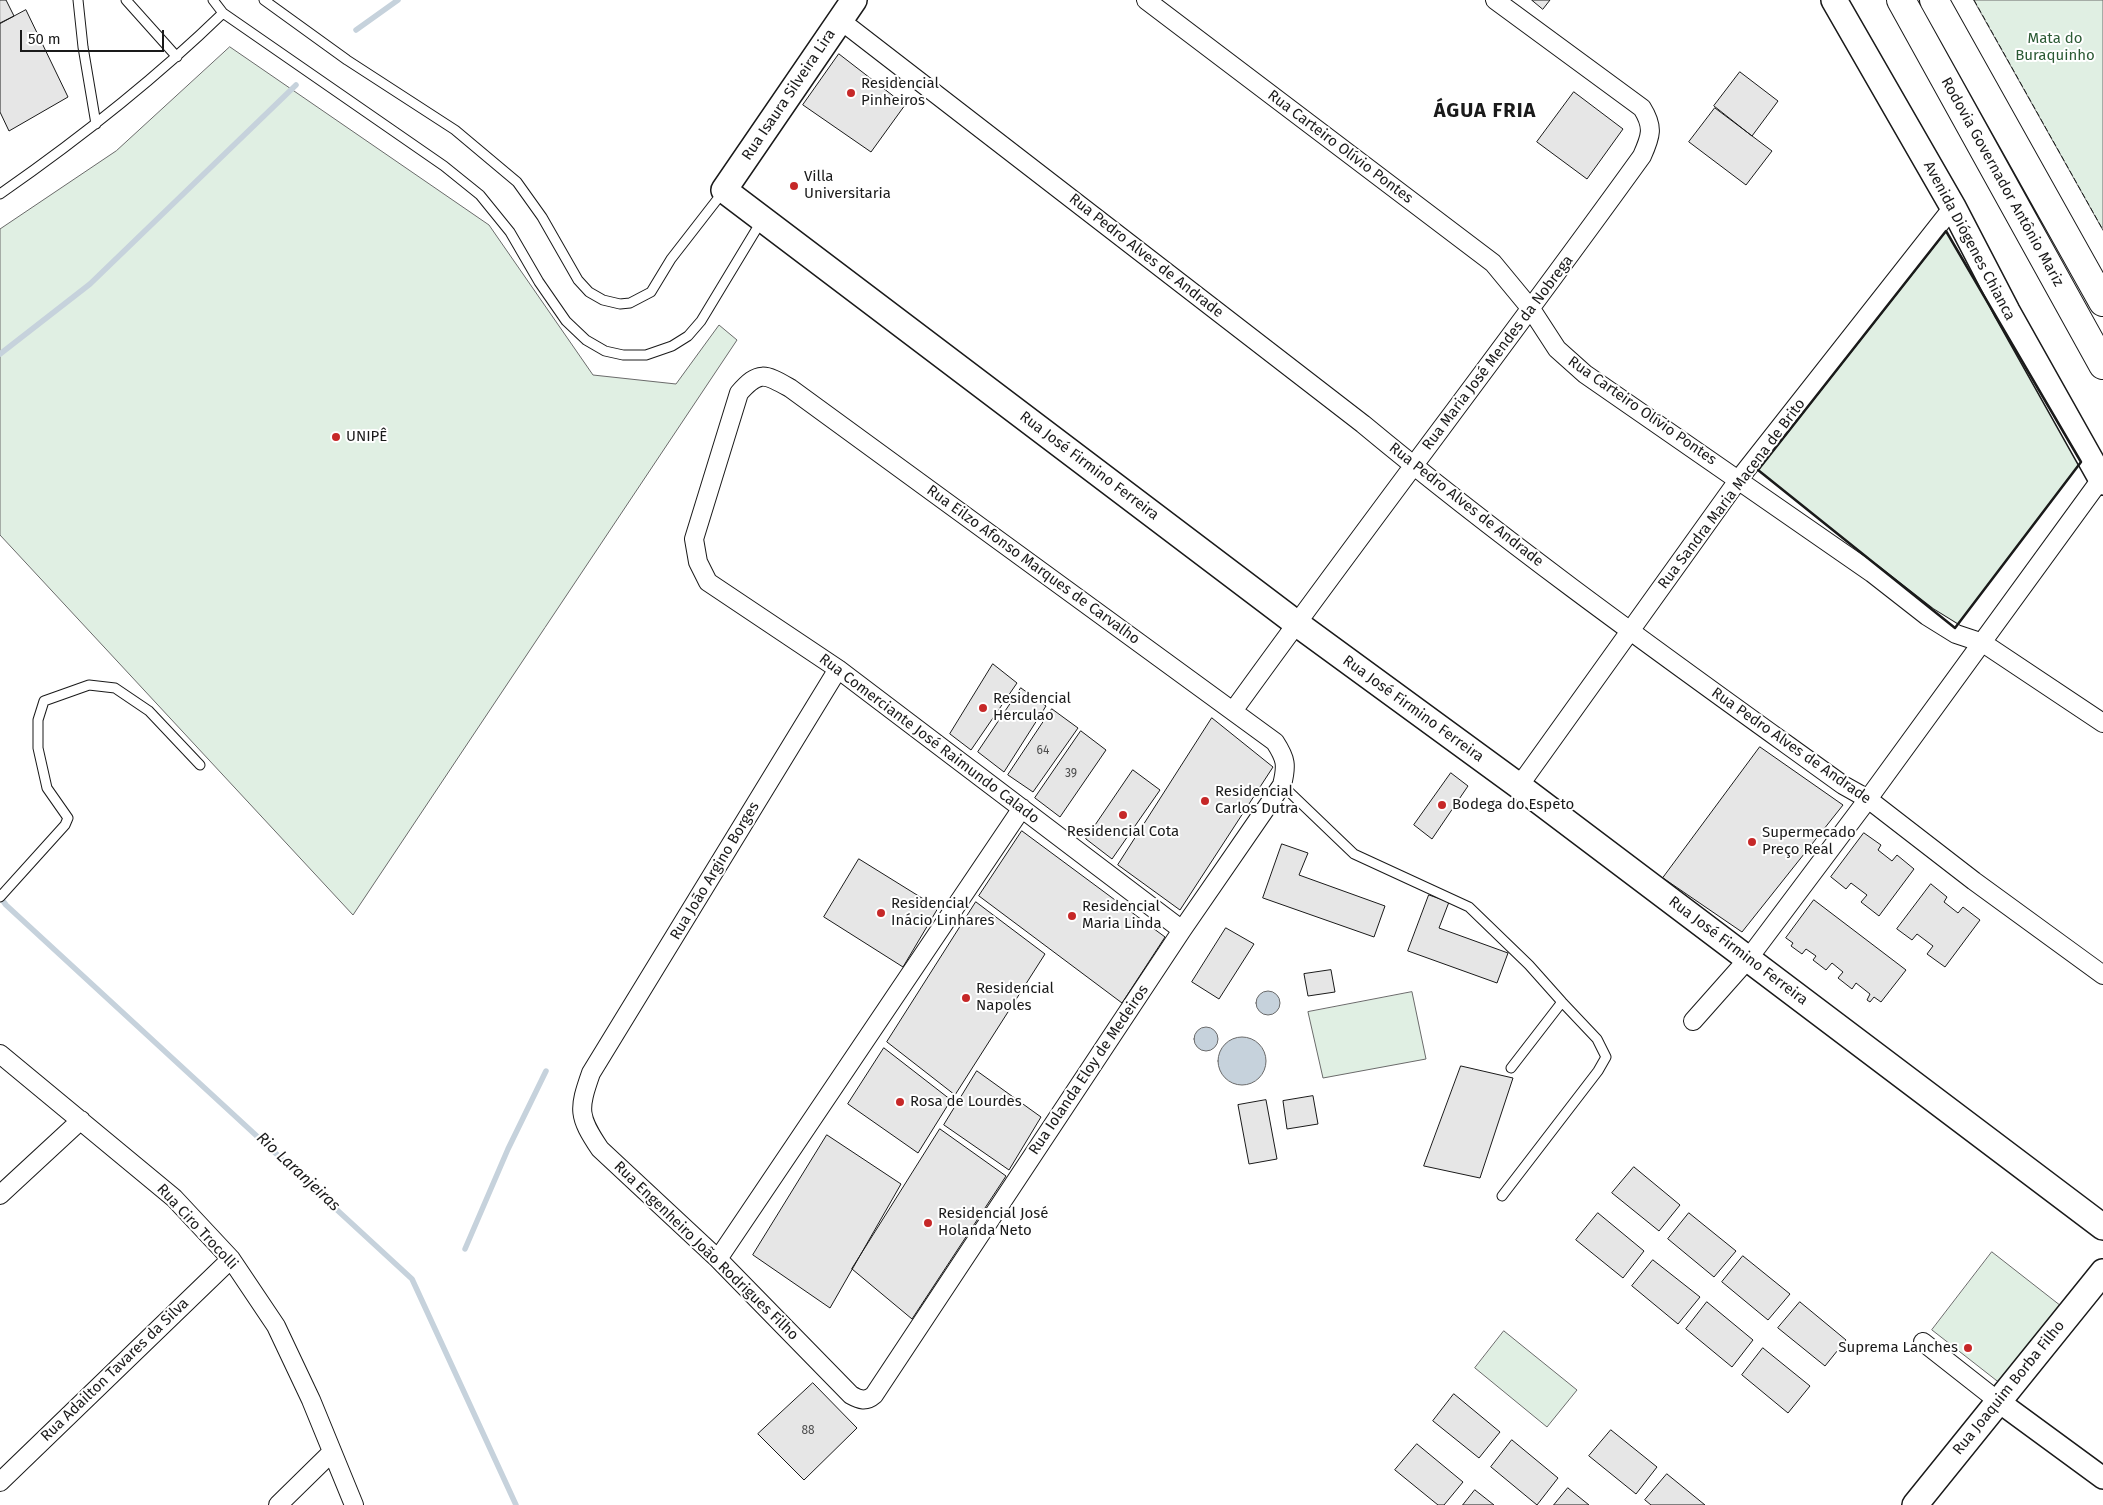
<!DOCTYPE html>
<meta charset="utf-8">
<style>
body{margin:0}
#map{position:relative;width:2103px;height:1505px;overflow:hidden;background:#fff;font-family:"Fira Sans",sans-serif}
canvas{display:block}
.scale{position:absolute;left:20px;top:30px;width:144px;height:22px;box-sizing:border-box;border:2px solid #1a1a1a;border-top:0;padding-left:6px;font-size:15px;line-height:18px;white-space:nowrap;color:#1a1a1a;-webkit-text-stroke:4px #fff;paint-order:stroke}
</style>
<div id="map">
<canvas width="2103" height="1505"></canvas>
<div class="scale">50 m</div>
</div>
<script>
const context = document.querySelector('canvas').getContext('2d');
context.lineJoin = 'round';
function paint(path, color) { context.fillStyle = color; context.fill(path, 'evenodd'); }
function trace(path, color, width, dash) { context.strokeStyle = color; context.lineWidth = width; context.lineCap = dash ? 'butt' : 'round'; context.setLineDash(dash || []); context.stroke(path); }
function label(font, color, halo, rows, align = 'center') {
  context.font = font + ' "Fira Sans",sans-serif'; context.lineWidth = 4; context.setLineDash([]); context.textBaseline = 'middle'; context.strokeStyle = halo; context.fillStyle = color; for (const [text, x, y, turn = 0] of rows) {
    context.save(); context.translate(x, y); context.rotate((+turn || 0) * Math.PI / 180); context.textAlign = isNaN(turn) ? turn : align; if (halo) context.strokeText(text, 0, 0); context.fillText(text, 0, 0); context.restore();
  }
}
const green = new Path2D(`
 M1974,0H2103V230Z
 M230,47L489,225L593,375L676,384L719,325L737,340L353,915L0,535V229L116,151Z
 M1946,231L2081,462L1955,628L1758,470Z
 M1412,992L1426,1059L1323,1078L1308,1012Z
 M1992,1252L2061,1306L2001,1384L1932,1330Z
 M1504,1331L1577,1390L1547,1427L1475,1368Z`);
const water = new Path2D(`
 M1256 1003a12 12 0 1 1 24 0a12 12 0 1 1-24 0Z
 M1194 1039a12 12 0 1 1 24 0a12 12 0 1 1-24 0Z
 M1218 1061a24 24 0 1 1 48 0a24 24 0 1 1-48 0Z`);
const stream = new Path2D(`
 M356,30L398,0
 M0,354L90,284L296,85
 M0,897L6,905L412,1279L516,1505
 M465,1249L508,1149L546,1071`);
const building = new Path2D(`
 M0,0H6L14,16L0,23Z
 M1532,0H1550L1543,9Z
 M26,10L68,97L9,131L0,112V24Z
 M839,54L905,105L871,152L803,105Z
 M1740,72L1778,101L1752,136L1714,106Z
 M1574,92L1623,129L1587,179L1537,142Z
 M1715,108L1772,151L1746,185L1689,142Z
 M993,664L1017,683L971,750L950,734Z
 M1021,688L1046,706L1004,772L978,752Z
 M1052,709L1078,728L1033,792L1008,775Z
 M1212,718L1273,767L1180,910L1118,865Z
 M1081,731L1106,750L1060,817L1035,798Z
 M1760,747L1843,805L1742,932L1663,878Z
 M1133,770L1160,790L1112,859L1086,839Z
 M1451,773L1468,786L1432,839L1414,825Z
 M1022,831L1165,937L1122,1003L979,896Z
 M1864,833L1881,845L1878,850L1892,861L1897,855L1914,869L1879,916L1861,902L1867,895L1851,883L1846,889L1831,877Z
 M1282,844L1308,853L1299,875L1385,906L1374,937L1263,898Z
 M859,859L938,908L903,967L824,917Z
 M1931,884L1947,897L1944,902L1958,913L1963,907L1980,920L1945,967L1927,954L1933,946L1917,934L1912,940L1897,929Z
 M1429,895L1449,902L1439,928L1508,953L1497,983L1408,951Z
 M1814,900L1906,970L1881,1002L1874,997L1870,1002L1867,1000L1870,994L1856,983L1852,989L1838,978L1843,972L1832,963L1826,970L1813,960L1816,956L1806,949L1802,954L1791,946L1793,943L1786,938Z
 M976,902L1045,954L955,1095L887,1042Z
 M1226,928L1254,944L1219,999L1192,982Z
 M1331,970L1335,992L1308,996L1304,974Z
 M884,1048L951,1100L918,1153L848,1104Z
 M1461,1066L1513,1078L1480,1178L1424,1166Z
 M977,1071L1041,1117L1009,1170L944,1125Z
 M1313,1096L1318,1124L1287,1129L1283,1101Z
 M1266,1100L1277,1159L1249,1164L1238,1105Z
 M940,1129L1006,1176L912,1319L852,1269Z
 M827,1135L901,1184L830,1308L753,1255Z
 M1634,1167L1680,1205L1659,1231L1612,1193Z
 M1598,1213L1644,1251L1623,1278L1576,1240Z
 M1689,1213L1736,1251L1714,1277L1668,1239Z
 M1743,1256L1790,1294L1768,1320L1722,1282Z
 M1653,1260L1700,1297L1678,1324L1632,1286Z
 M1707,1302L1753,1340L1732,1367L1686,1329Z
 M1800,1302L1846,1340L1825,1366L1778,1328Z
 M1763,1348L1810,1386L1788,1413L1742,1375Z
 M813,1383L857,1428L804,1480L758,1434Z
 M1454,1394L1500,1432L1479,1458L1433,1421Z
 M1611,1430L1657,1467L1636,1494L1589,1456Z
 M1512,1440L1558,1478L1537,1505L1491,1467Z
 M1417,1444L1463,1482L1444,1505H1438L1395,1470Z
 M1667,1474L1705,1505H1651L1645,1500Z
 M1568,1488L1589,1505H1554Z
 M1475,1490L1494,1505H1463Z`);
const service = new Path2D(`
 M78,0L83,47L96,124
 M126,0L177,57
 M213,0L223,13L444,166L480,195L510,232L539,282L566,321L586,340L605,351L623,355H646L672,346L688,336L701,321L762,220
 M264,0L347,60L455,130L517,182L542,217L578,280L589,292L603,300L620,304L630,303L651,292L671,259L723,192
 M0,194C79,139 154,80 223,13
 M1282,785L1354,854L1469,907L1529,965L1562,1002L1597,1039L1606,1057L1598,1071L1502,1196
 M0,897L65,825L68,818L47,788L38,748V720L44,701L89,685L115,688L149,711L200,765
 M1511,1068L1562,1002`);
const minor = new Path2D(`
 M1146,0L1493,263L1531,309L1557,349L1585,374L1872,573L1927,616L1956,634L1983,643L2103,723
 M840,20L1363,424C1517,552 1681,668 1843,785L1868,799L1974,881L2103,975
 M838,669L591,1073C578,1110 578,1116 600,1149L718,1259L851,1395C860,1400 866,1402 874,1395L1182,930L1282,785C1287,765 1286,759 1275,742L790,388C765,374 759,370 739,393L694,539L698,562L708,582L838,669L1182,930
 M1233,711C1367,525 1508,342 1642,156C1651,136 1654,127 1642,108L1495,0
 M1519,786L1739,479L1953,207
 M1693,1021L1748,959L1868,799L2101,479
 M0,1054L174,1198L231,1259L276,1326L311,1400L354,1505
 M0,1195L81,1120
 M718,1259L1022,808
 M1923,1342L1998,1401
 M0,1482L231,1259
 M278,1505L331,1453`);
const tertiary = new Path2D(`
 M1998,1401L2103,1478`);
const secondary = new Path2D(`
 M854,0L724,190L1296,623L1519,786L2103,1227
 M1834,0L1953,207L2007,311L2103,482
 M1915,1505L2103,1272`);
const trunk = new Path2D(`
 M1901,0L2103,365
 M1934,0L2103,302`);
const fence = new Path2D(`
 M1974,0L2103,230`);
const wall = new Path2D(`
 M1946,231L2081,462L1955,628L1758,470Z`);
const markers = [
 [851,93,5,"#c62828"],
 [794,186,5,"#c62828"],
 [336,437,5,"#c62828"],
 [983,708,5,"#c62828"],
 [1205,801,5,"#c62828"],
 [1442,805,5,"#c62828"],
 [1123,815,5,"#c62828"],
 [1752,842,5,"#c62828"],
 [881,913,5,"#c62828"],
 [1072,916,5,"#c62828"],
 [966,998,5,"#c62828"],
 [900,1102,5,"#c62828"],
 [928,1223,5,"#c62828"],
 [1968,1348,5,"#c62828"]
];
const numberNames = [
 ["64",1043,751],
 ["39",1071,774],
 ["88",808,1431]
];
const parkNames = [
 ["Mata do",2055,39],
 ["Buraquinho",2055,56]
];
const poiNames = [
 ["Residencial",861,84],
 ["Pinheiros",861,101],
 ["Villa",804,177],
 ["Universitaria",804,194],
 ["UNIPÊ",346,437],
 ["Residencial",993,699],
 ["Herculao",993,716],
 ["Residencial",1215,792],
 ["Carlos Dutra",1215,809],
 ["Bodega do Espeto",1452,805],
 ["Residencial Cota",1123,832,"center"],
 ["Supermecado",1762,833],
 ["Preço Real",1762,850],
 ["Residencial",891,904],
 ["Inácio Linhares",891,921],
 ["Residencial",1082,907],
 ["Maria Linda",1082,924],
 ["Residencial",976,989],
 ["Napoles",976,1006],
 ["Rosa de Lourdes",910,1102],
 ["Residencial José",938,1214],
 ["Holanda Neto",938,1231],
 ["Suprema Lanches",1958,1348,"right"]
];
const streetNames = [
 ["Rua Isaura Silveira Lira",789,95,-56],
 ["Rua Carteiro Olívio Pontes",1340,147,37],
 ["Rodovia Governador Antônio Mariz",2002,182,61],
 ["Avenida Diógenes Chianca",1969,241,62],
 ["Rua Pedro Alves de Andrade",1146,256,38],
 ["Rua Maria José Mendes da Nobrega",1498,353,-53],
 ["Rua Carteiro Olívio Pontes",1642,411,35],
 ["Rua José Firmino Ferreira",1089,466,37],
 ["Rua Sandra Maria Macena de Brito",1732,494,-53],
 ["Rua Pedro Alves de Andrade",1466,505,38],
 ["Rua Eilzo Afonso Marques de Carvalho",1033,565,36],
 ["Rua José Firmino Ferreira",1413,709,36],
 ["Rua Comerciante José Raimundo Calado",929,739,37],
 ["Rua Pedro Alves de Andrade",1791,746,35],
 ["Rua João Argino Borges",715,871,-59],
 ["Rua José Firmino Ferreira",1738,951,37],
 ["Rua Iolanda Eloy de Medeiros",1089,1070,-56],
 ["Rua Ciro Trocolli",197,1227,47],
 ["Rua Engenheiro João Rodrigues Filho",706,1251,44],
 ["Rua Adailton Tavares da Silva",115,1370,-44],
 ["Rua Joaquim Borba Filho",2009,1388,-51]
];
const waterNames = [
 ["Rio Laranjeiras",298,1172,43]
];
const districtNames = [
 ["ÁGUA FRIA",1485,111]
];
paint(green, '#e0efe3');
trace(green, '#6a6a6a', 1);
paint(water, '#c6d2dc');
trace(water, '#6a6a6a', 1);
trace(stream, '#c6d2dc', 5.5);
paint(building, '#e6e6e6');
trace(building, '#1a1a1a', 1);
trace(service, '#1a1a1a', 11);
trace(minor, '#1a1a1a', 20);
trace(tertiary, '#1a1a1a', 24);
trace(secondary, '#1a1a1a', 28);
trace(trunk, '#1a1a1a', 30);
trace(service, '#fff', 9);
trace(minor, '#fff', 18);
trace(tertiary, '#fff', 21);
trace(secondary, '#fff', 25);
trace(trunk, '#fff', 28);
trace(fence, '#1a1a1a', 1, [6, 2.5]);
trace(wall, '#1a1a1a', 2.5);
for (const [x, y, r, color] of markers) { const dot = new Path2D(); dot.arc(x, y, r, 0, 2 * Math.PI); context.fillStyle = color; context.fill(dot); trace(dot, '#fff', 2); }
label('12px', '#4d4d4d', null, numberNames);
label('15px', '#2b5a34', '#fff', parkNames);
label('15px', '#1a1a1a', '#fff', poiNames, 'left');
label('15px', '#1a1a1a', '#fff', streetNames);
label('italic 16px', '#1a1a1a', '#fff', waterNames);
context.letterSpacing = '1px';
label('bold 20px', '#1a1a1a', '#fff', districtNames);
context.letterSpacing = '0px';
</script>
